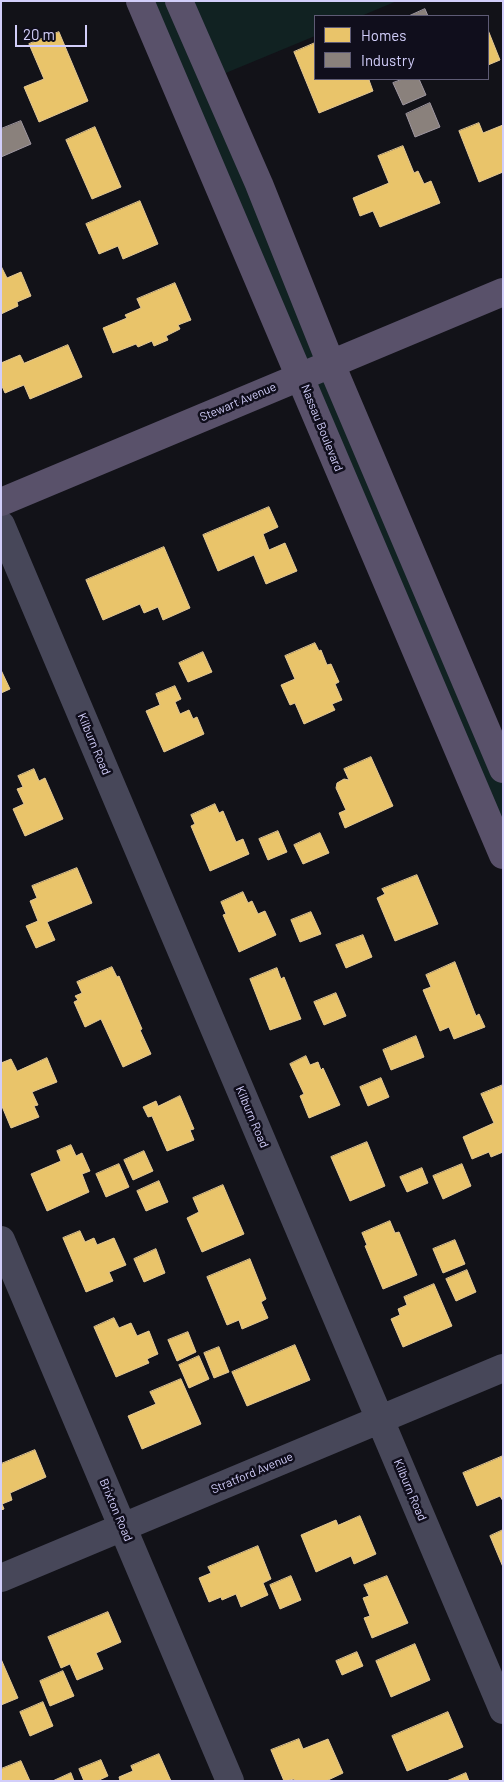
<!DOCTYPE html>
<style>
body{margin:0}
#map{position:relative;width:504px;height:1782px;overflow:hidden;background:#121218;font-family:Barlow,sans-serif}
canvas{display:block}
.frame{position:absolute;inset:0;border:2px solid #d2cefa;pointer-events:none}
.legend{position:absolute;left:314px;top:15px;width:175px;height:65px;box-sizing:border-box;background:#100e1c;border:1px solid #5e5b75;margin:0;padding:6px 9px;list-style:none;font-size:15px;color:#d2cefa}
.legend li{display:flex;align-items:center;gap:10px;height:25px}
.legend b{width:25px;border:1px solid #5e5b75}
.scale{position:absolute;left:15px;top:25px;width:72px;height:22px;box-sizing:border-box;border:2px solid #d2cefa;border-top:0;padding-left:6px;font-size:15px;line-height:18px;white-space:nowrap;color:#d2cefa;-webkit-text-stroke:4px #100e1c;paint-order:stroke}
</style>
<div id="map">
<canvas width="504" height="1782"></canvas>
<div class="frame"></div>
<ul class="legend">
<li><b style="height:14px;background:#e9c46a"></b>Homes</li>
<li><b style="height:14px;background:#8a817c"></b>Industry</li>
</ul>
<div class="scale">20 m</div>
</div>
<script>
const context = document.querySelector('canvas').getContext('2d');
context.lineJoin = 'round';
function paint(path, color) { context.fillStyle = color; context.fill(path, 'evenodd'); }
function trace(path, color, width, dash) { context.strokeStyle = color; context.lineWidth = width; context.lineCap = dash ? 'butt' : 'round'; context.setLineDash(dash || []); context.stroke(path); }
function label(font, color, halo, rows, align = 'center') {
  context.font = font + ' Barlow,sans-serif'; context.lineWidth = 5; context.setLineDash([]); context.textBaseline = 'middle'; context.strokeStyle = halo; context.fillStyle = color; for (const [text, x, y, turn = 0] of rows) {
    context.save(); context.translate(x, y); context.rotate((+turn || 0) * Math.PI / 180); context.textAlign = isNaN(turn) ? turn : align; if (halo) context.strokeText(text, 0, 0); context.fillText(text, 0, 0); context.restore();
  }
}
const green = new Path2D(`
 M139,1H397L361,16H315V36L216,77L503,777V859Z`);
const homes = new Path2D(`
 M488,30L500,60L488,65Z
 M59,32L88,101L39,122L24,87L44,79L29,44Z
 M315,43V79H372L369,80L373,91L319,113L294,52Z
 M479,123L483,133L503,125V172L479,182L459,131Z
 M95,127L121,187L92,199L66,140Z
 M403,146L414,173L418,171L424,184L431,181L440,203L380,227L373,211L360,216L353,198L389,183L378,156Z
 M140,201L158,244L123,259L118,246L99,254L86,224Z
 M1,266L7,278L21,272L31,296L17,302L18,306L1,314Z
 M175,283L191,320L178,325L180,329L166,336L168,340L154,346L152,341L138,347L136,344L113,353L103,328L127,318L125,315L141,308L137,299Z
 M68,345L82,377L30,399L24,385L5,393L1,384V363L20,355L24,363Z
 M269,507L278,527L263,534L269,550L285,543L297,571L266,584L254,555L218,571L203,535Z
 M164,547L190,608L163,620L158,607L144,613L140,604L103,620L86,580Z
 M315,643L319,651L321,650L327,665L331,664L339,682L335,684L342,700L332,704L335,710L304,724L295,703L290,705L281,685L295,679L285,656Z
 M203,652L212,672L188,682L179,663Z
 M1,670L10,689L1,693Z
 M175,686L181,699L175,702L180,714L189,710L193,719L197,717L204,734L164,752L146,711L160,705L156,694Z
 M371,757L393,806L345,828L339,813L346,810L336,788L337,783L344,779L349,780L344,769Z
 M34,769L39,781L45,778L63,819L25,836L13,809L24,804L17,789L23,787L18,776Z
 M215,804L219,813L223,811L236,842L243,839L249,854L210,871L191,826L195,824L191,815Z
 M278,831L287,852L268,860L259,839Z
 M320,833L329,853L303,864L294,845Z
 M77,868L92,903L47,922L55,940L36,948L26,926L38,921L30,901L37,898L32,886Z
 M417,875L438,924L395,941L377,898L385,894L382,889Z
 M243,892L248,903L252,901L258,914L265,911L276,935L239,952L223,915L226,914L221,902Z
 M311,912L321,934L300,942L291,920Z
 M363,935L372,957L346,968L336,945Z
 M455,962L476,1016L479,1014L485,1027L454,1039L449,1027L440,1031L423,990L431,987L426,975Z
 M112,967L117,977L119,976L142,1029L140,1030L151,1054L123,1067L101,1019L85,1027L74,1002L78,1000L75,996L82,993L77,982Z
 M277,968L281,979L284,977L301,1019L270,1030L250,979Z
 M336,993L346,1016L324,1025L314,1002Z
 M416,1036L424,1057L391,1070L383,1050Z
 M306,1056L310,1065L318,1062L321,1070L323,1068L340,1105L309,1118L300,1096L304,1094L290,1064Z
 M47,1058L57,1082L32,1092L38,1105L34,1106L39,1117L11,1128L1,1104V1063L11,1059L17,1071Z
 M381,1078L389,1097L368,1106L360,1087Z
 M503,1085V1152L491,1157L489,1152L472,1159L463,1137L494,1123L481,1094Z
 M180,1096L194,1129L190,1130L194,1140L167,1151L152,1116L148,1117L143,1107L156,1101L158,1106Z
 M367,1142L385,1186L350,1201L331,1157Z
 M71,1145L76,1156L82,1153L90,1171L82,1174L89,1192L47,1211L31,1174L61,1161L57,1151Z
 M144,1151L153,1171L133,1180L124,1160Z
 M119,1164L129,1187L106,1197L96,1174Z
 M462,1164L471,1186L443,1199L433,1176Z
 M422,1168L428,1183L407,1192L400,1177Z
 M159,1181L168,1202L146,1211L137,1191Z
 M223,1185L244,1234L202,1252L187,1218L199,1212L193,1198Z
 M390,1221L395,1233L399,1232L417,1275L383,1289L365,1246L367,1245L362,1233Z
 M80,1231L85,1242L94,1238L97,1245L114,1238L126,1265L109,1272L113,1281L86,1292L63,1238Z
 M455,1240L465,1264L443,1273L433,1249Z
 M156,1249L165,1273L144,1282L134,1259Z
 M250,1259L266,1299L261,1302L268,1318L242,1329L239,1320L227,1325L207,1277Z
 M467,1270L476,1292L456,1301L446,1279Z
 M434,1284L452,1326L403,1347L391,1319L400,1315L398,1309L407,1305L404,1297Z
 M114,1318L119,1328L131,1323L137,1336L149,1331L158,1354L147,1359L149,1363L116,1377L94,1327Z
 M188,1332L196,1352L177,1361L168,1340Z
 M295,1345L310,1380L247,1406L232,1372Z
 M219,1347L229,1372L214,1378L204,1353Z
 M199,1356L209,1379L189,1388L179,1365Z
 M181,1379L201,1424L142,1449L128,1416L156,1404L150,1392Z
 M35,1450L46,1477L10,1493L12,1500L2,1504L4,1509L1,1510V1464Z
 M503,1456V1501L500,1496L477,1506L463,1473Z
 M360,1516L376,1554L354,1564L351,1556L316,1572L301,1535L336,1520L338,1525Z
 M503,1530V1567L490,1536Z
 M258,1546L271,1579L263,1583L268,1595L241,1607L236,1594L222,1600L221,1597L209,1602L199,1578L211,1573L208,1567Z
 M291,1576L301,1600L280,1609L270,1585Z
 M387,1576L408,1623L372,1638L364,1618L370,1616L363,1598L369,1596L364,1585Z
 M108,1612L121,1642L96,1653L103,1669L77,1680L70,1664L61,1668L48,1637Z
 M415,1644L430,1680L391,1697L376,1661Z
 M357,1652L363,1666L342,1675L336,1661Z
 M1,1659L18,1698L1,1705Z
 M63,1671L74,1696L50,1706L40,1681Z
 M43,1702L53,1726L30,1736L20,1712Z
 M448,1712L463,1747L407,1771L392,1736Z
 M299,1739L303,1749L328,1739L343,1773L326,1781H295L294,1779L284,1781L271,1750Z
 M159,1754L171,1781H120L119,1777L133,1771L131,1766Z
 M101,1760L108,1776L97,1781H84L79,1769Z
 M21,1761L30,1781H1V1769Z
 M71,1773L74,1781H53Z
 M466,1773L469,1781H447Z`);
const industry = new Path2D(`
 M425,9L428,16H409Z
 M403,79H419L426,95L403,105L393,83Z
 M430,103L440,127L415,137L406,114Z
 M21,121L31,144L1,157V129Z`);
const minor = new Path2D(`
 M1,525L503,1710
 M1,1240L230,1781
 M1,1578L503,1368`);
const major = new Path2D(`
 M140,1L503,855
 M179,1L259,184L331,364L503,769
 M1,502L503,292`);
const streetNames = [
 ["Stewart Avenue",238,402,-23],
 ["Nassau Boulevard",322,428,68],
 ["Kilburn Road",94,744,67],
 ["Kilburn Road",252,1117,67],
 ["Stratford Avenue",252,1473,-23],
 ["Kilburn Road",410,1490,67],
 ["Brixton Road",116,1510,67]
];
paint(green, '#122');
paint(homes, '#e9c46a');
trace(homes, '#e2c795', 1);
paint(industry, '#8a817c');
trace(industry, '#a098a2', 1);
trace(minor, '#474759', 28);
trace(major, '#59516a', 28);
label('12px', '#d2cefa', '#100e1c', streetNames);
</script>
